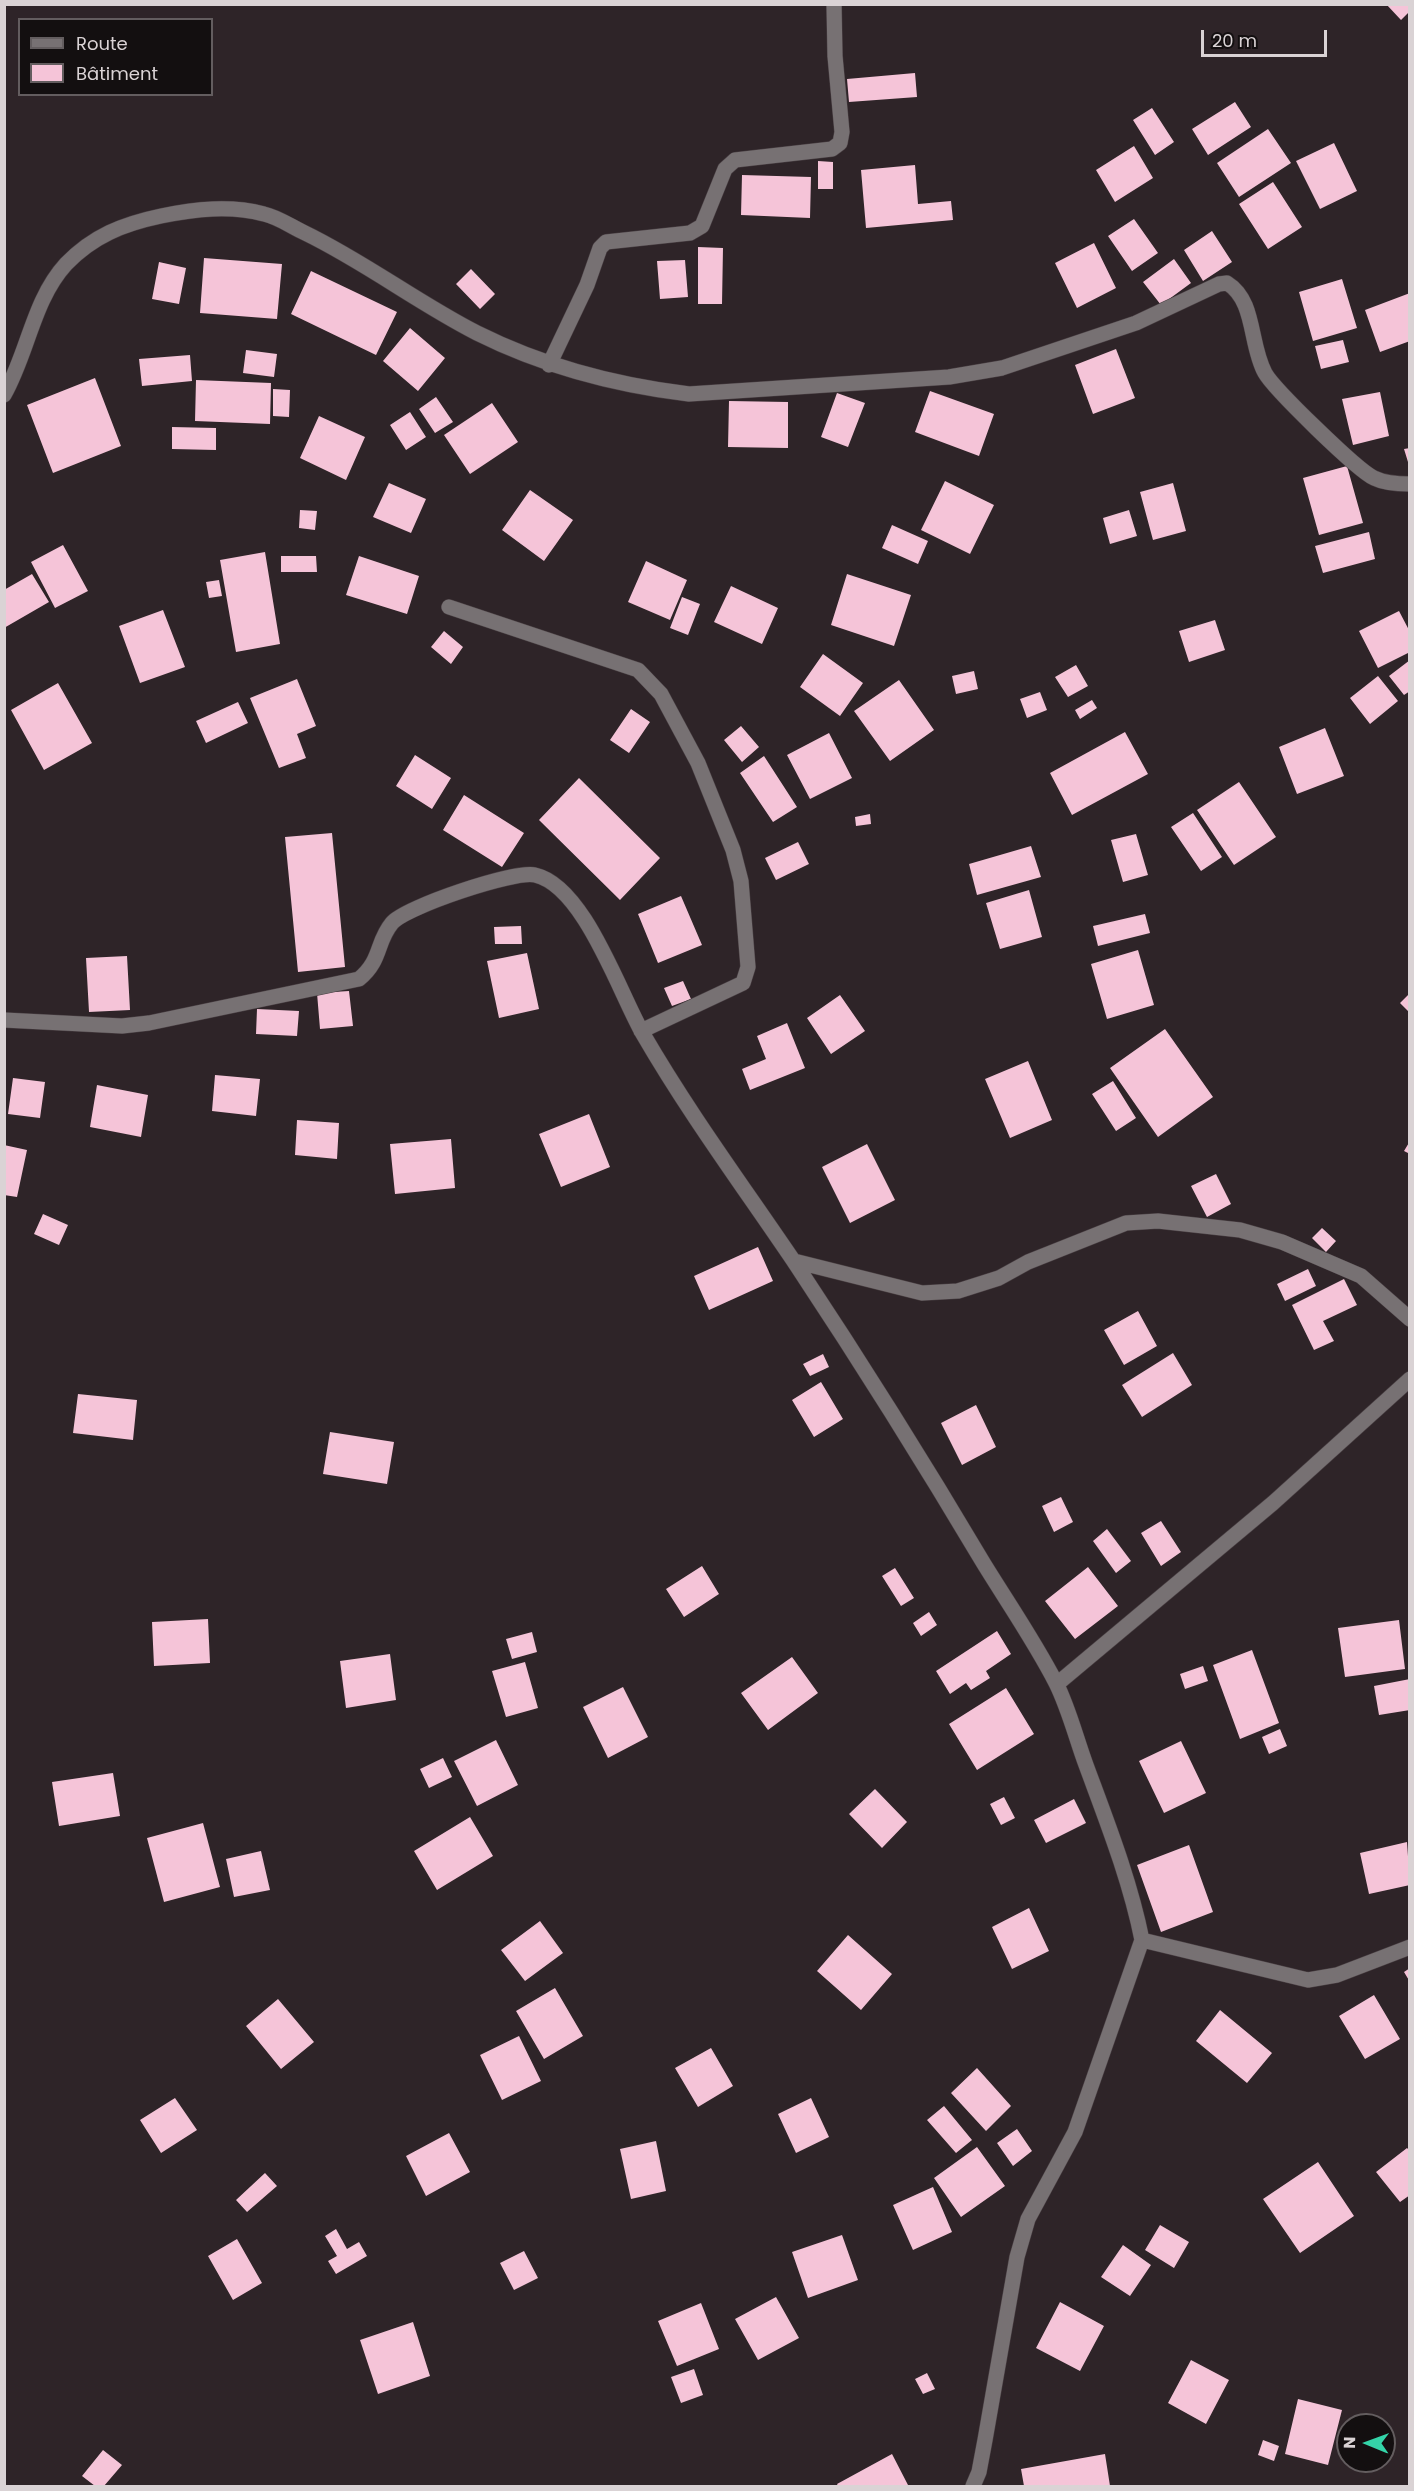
<!DOCTYPE html>
<meta charset="utf-8">
<style>
body{margin:0}
#map{position:relative;width:1414px;height:2491px;overflow:hidden;background:#2e2428;font-family:Poppins,sans-serif}
canvas{display:block}
.frame{position:absolute;inset:0;border:6px solid #dad3d5;pointer-events:none}
.legend{position:absolute;left:18px;top:18px;width:195px;height:78px;box-sizing:border-box;background:#130f10;border:2px solid #635d5f;margin:0;padding:8px 10px;list-style:none;font-size:18px;color:#dad3d5}
.legend li{display:flex;align-items:center;gap:12px;height:30px}
.legend b{width:30px;border:2px solid #635d5f}
.north{position:absolute;left:1336px;top:2413px;width:60px;height:60px;box-sizing:border-box;background:#130f10;border:2px solid #635d5f;border-radius:50%;rotate:271deg;font-size:16px;font-weight:700;line-height:24px;text-align:center;color:#dad3d5}
.north::after{content:'';display:block;margin:auto;width:21px;height:27px;background:#34d4a8;clip-path:polygon(50% 0,100% 100%,50% 72%,0 100%)}
.scale{position:absolute;left:1201px;top:30px;width:126px;height:27px;box-sizing:border-box;border:3px solid #dad3d5;border-top:0;padding-left:8px;font-size:18px;line-height:21px;white-space:nowrap;color:#dad3d5;-webkit-text-stroke:4px #130f10;paint-order:stroke}
</style>
<div id="map">
<canvas width="1414" height="2491"></canvas>
<div class="frame"></div>
<ul class="legend">
<li><b style="height:8px;background:#777173"></b>Route</li>
<li><b style="height:16px;background:#f5c4d8"></b>Bâtiment</li>
</ul>
<div class="north">N</div>
<div class="scale">20 m</div>
</div>
<script>
const context = document.querySelector('canvas').getContext('2d');
context.lineJoin = 'round';
function paint(path, color) { context.fillStyle = color; context.fill(path, 'evenodd'); }
function trace(path, color, width, dash) { context.strokeStyle = color; context.lineWidth = width; context.lineCap = dash ? 'butt' : 'round'; context.setLineDash(dash || []); context.stroke(path); }
const building = new Path2D(`
 M1386,4H1410V11L1401,20Z
 M915,73L917,97L849,102L847,79Z
 M1235,102L1251,127L1208,155L1192,129Z
 M1152,108L1174,142L1155,155L1133,120Z
 M1268,129L1291,163L1239,197L1217,163Z
 M1334,143L1357,191L1320,209L1296,161Z
 M1134,146L1153,178L1115,202L1096,170Z
 M818,161L833,162V189H818Z
 M915,165L918,204L951,201L953,220L866,228L861,170Z
 M742,175L811,177L810,218L741,215Z
 M1273,182L1302,227L1268,249L1239,204Z
 M1134,219L1158,253L1132,271L1108,236Z
 M1212,231L1232,262L1203,281L1184,250Z
 M1094,243L1116,288L1077,308L1055,263Z
 M698,247L723,248L722,304H698Z
 M204,258L282,264L277,319L200,313Z
 M1174,259L1191,283L1161,305L1143,282Z
 M685,260L688,297L660,299L657,261Z
 M159,262L186,268L179,304L152,299Z
 M471,269L495,294L480,309L456,284Z
 M311,271L397,312L376,355L291,314Z
 M1342,279L1357,328L1313,341L1299,292Z
 M1410,293V341L1380,352L1365,310Z
 M410,328L445,358L418,391L383,361Z
 M1343,340L1349,362L1321,369L1315,346Z
 M1116,349L1135,398L1093,414L1075,365Z
 M246,350L277,354L274,377L243,373Z
 M190,355L192,381L142,386L139,359Z
 M95,378L121,446L53,473L27,405Z
 M196,380L271,383L270,424L195,421Z
 M273,389L290,390L289,417L273,416Z
 M930,391L994,414L979,456L915,432Z
 M1380,392L1389,436L1353,445L1342,399Z
 M837,393L865,403L848,447L821,437Z
 M436,397L453,422L435,433L419,409Z
 M729,401L788,402V448L728,447Z
 M492,403L518,442L470,474L444,435Z
 M410,412L426,437L406,450L390,425Z
 M319,416L365,437L346,480L300,458Z
 M172,427L216,428V450L172,449Z
 M1410,448V461L1408,462L1404,449Z
 M1347,466L1363,523L1319,535L1303,478Z
 M945,481L994,505L970,554L921,530Z
 M389,483L426,499L411,533L373,517Z
 M1173,483L1186,531L1153,540L1140,492Z
 M530,490L573,520L544,561L502,530Z
 M300,510L317,511L315,530L299,528Z
 M1129,510L1137,536L1110,544L1103,518Z
 M892,525L928,541L918,564L882,548Z
 M1369,532L1375,559L1323,573L1315,546Z
 M63,545L88,591L55,608L31,562Z
 M265,552L280,644L236,652L220,560Z
 M281,556H316L317,572H281Z
 M359,556L419,576L407,614L346,595Z
 M646,561L687,580L670,620L628,602Z
 M32,574L49,602L4,628V590Z
 M847,574L911,595L894,646L831,625Z
 M219,580L222,596L209,598L206,582Z
 M731,586L778,608L762,644L714,622Z
 M682,597L700,604L688,635L670,628Z
 M163,610L185,667L140,683L119,626Z
 M1399,611L1410,632V652L1378,668L1359,631Z
 M1215,620L1225,650L1189,662L1179,631Z
 M444,631L463,647L451,664L431,647Z
 M823,654L863,683L840,716L800,687Z
 M1410,660V691L1404,695L1389,676Z
 M1076,665L1088,686L1068,697L1055,677Z
 M974,671L978,689L956,694L952,676Z
 M1378,676L1398,701L1370,724L1350,698Z
 M297,679L316,726L297,734L306,758L279,768L250,698Z
 M899,680L934,730L890,761L854,711Z
 M58,683L92,743L44,770L11,710Z
 M1040,692L1047,710L1027,718L1020,699Z
 M1092,700L1097,708L1080,719L1075,710Z
 M238,702L248,723L206,743L196,721Z
 M631,709L650,722L629,753L610,740Z
 M741,726L759,747L742,762L724,740Z
 M1325,728L1344,776L1297,794L1279,747Z
 M1125,732L1148,774L1072,815L1050,773Z
 M829,733L852,778L810,799L787,755Z
 M415,755L451,778L432,809L396,786Z
 M764,756L797,807L773,822L740,773Z
 M579,778L660,858L620,900L539,820Z
 M1239,782L1276,837L1234,865L1197,810Z
 M464,795L524,833L502,867L443,830Z
 M1193,813L1222,857L1201,871L1171,827Z
 M870,814L871,824L856,826L855,817Z
 M332,833L345,967L298,972L285,837Z
 M1136,834L1148,875L1123,882L1111,840Z
 M798,842L809,864L776,880L765,858Z
 M1031,846L1041,877L977,895L969,864Z
 M1029,890L1042,937L1000,949L986,903Z
 M681,896L702,945L658,963L638,914Z
 M1145,914L1150,933L1098,946L1093,926Z
 M521,926L522,944H495L494,927Z
 M1138,950L1154,1005L1107,1019L1091,964Z
 M527,953L539,1009L499,1018L487,961Z
 M127,956L130,1010L89,1012L86,958Z
 M683,981L691,999L672,1006L664,988Z
 M349,991L353,1026L320,1029L317,993Z
 M1410,993V1013L1400,1003Z
 M840,995L865,1031L831,1054L807,1018Z
 M257,1009L299,1011L297,1036L256,1034Z
 M787,1023L805,1068L750,1090L742,1069L766,1059L757,1036Z
 M1165,1029L1213,1097L1158,1137L1110,1068Z
 M1028,1061L1052,1120L1010,1138L985,1079Z
 M215,1075L260,1079L256,1116L212,1111Z
 M13,1078L45,1082L40,1118L8,1114Z
 M1113,1081L1136,1118L1116,1131L1092,1094Z
 M97,1085L148,1095L141,1137L90,1127Z
 M589,1114L610,1167L561,1187L539,1134Z
 M297,1120L339,1123L337,1159L295,1155Z
 M451,1139L455,1188L395,1194L390,1144Z
 M1410,1141V1154L1404,1151Z
 M867,1144L895,1200L850,1223L822,1167Z
 M4,1145L27,1150L17,1197L4,1195Z
 M1216,1174L1231,1204L1207,1217L1191,1186Z
 M43,1214L68,1225L59,1245L34,1234Z
 M1322,1228L1336,1241L1326,1252L1312,1238Z
 M758,1247L773,1281L709,1310L694,1276Z
 M1308,1269L1316,1286L1285,1301L1277,1284Z
 M1344,1279L1357,1305L1323,1321L1334,1341L1314,1350L1292,1305Z
 M1138,1311L1157,1346L1124,1365L1104,1330Z
 M1173,1353L1192,1385L1142,1417L1122,1385Z
 M823,1354L829,1367L810,1376L803,1364Z
 M821,1382L843,1419L814,1437L792,1400Z
 M78,1394L137,1400L133,1440L73,1433Z
 M976,1405L996,1447L962,1465L941,1423Z
 M330,1432L394,1442L387,1484L323,1474Z
 M1061,1497L1073,1522L1054,1532L1042,1506Z
 M1161,1521L1181,1552L1161,1566L1141,1533Z
 M1107,1529L1131,1561L1116,1573L1093,1541Z
 M702,1566L719,1594L684,1617L666,1589Z
 M1088,1567L1118,1606L1075,1639L1045,1601Z
 M895,1568L914,1598L901,1606L882,1576Z
 M929,1612L937,1625L921,1636L913,1623Z
 M208,1619L210,1663L154,1666L152,1622Z
 M1399,1620L1405,1669L1345,1677L1338,1628Z
 M997,1631L1011,1654L986,1671L990,1678L971,1690L966,1683L950,1694L936,1671Z
 M532,1632L537,1652L512,1659L506,1639Z
 M1252,1650L1279,1723L1240,1739L1213,1665Z
 M390,1654L396,1700L346,1708L340,1661Z
 M792,1657L818,1693L768,1730L741,1693Z
 M525,1662L538,1708L506,1717L492,1671Z
 M1203,1666L1208,1681L1185,1689L1180,1674Z
 M1410,1679V1710L1379,1715L1374,1686Z
 M623,1687L648,1737L608,1758L583,1707Z
 M1006,1688L1034,1734L977,1770L949,1724Z
 M1280,1729L1287,1746L1269,1754L1262,1737Z
 M496,1740L518,1785L477,1806L454,1761Z
 M1181,1741L1206,1793L1164,1813L1139,1761Z
 M443,1758L452,1777L429,1788L420,1769Z
 M113,1773L120,1816L59,1826L52,1782Z
 M875,1789L907,1822L882,1848L849,1814Z
 M1004,1797L1015,1818L1001,1825L990,1804Z
 M1074,1799L1086,1823L1046,1843L1034,1820Z
 M470,1817L493,1856L437,1890L414,1851Z
 M203,1823L220,1887L164,1902L147,1838Z
 M1407,1842L1410,1885L1369,1894L1360,1853Z
 M1189,1845L1213,1912L1161,1932L1137,1865Z
 M261,1851L270,1890L234,1897L226,1859Z
 M1029,1908L1049,1951L1012,1969L992,1927Z
 M540,1921L563,1953L525,1981L501,1950Z
 M848,1935L892,1974L861,2010L817,1971Z
 M1410,1968V1982L1404,1972Z
 M555,1988L583,2036L544,2059L516,2011Z
 M1374,1995L1400,2039L1365,2059L1339,2016Z
 M278,1999L314,2042L281,2069L246,2026Z
 M1220,2010L1272,2053L1247,2083L1196,2041Z
 M519,2036L541,2081L502,2100L480,2055Z
 M711,2048L733,2086L698,2107L675,2068Z
 M977,2068L1011,2106L986,2131L951,2093Z
 M175,2098L197,2130L161,2153L140,2120Z
 M811,2098L829,2137L796,2153L778,2114Z
 M944,2106L972,2140L956,2153L927,2120Z
 M1017,2129L1032,2151L1013,2166L997,2143Z
 M449,2133L470,2172L426,2196L406,2156Z
 M656,2141L666,2191L631,2199L620,2149Z
 M977,2147L1005,2186L961,2217L934,2178Z
 M1407,2148L1410,2151V2195L1400,2202L1376,2172Z
 M1318,2162L1354,2216L1300,2253L1263,2199Z
 M265,2173L277,2186L247,2212L236,2200Z
 M933,2187L952,2232L913,2250L893,2205Z
 M1160,2225L1189,2242L1174,2268L1145,2250Z
 M336,2229L347,2249L359,2242L367,2256L336,2274L328,2261L337,2256L325,2236Z
 M842,2235L858,2280L808,2298L792,2252Z
 M237,2239L262,2283L233,2300L208,2256Z
 M1123,2245L1151,2265L1130,2296L1101,2277Z
 M524,2251L538,2278L514,2290L500,2263Z
 M776,2297L799,2338L758,2360L735,2319Z
 M1060,2302L1104,2326L1080,2371L1036,2348Z
 M701,2303L719,2349L677,2366L658,2321Z
 M413,2322L430,2376L378,2394L360,2340Z
 M1191,2360L1229,2380L1206,2424L1168,2403Z
 M694,2369L703,2395L681,2403L671,2377Z
 M927,2373L935,2389L923,2394L915,2379Z
 M1298,2399L1342,2410L1328,2465L1285,2454Z
 M1263,2440L1279,2446L1274,2461L1258,2455Z
 M103,2450L122,2465L104,2486H95L82,2476Z
 M892,2454L908,2485L838,2486L837,2484Z
 M1105,2454L1110,2486H1024L1021,2469Z`);
const minor = new Path2D(`
 M549,365L587,285L600,248L606,242L690,233L702,226L725,169L735,160L832,149L840,143L842,132L835,56L834,4
 M4,395C28,353 33,300 66,264C93,236 123,224 161,216C195,209 230,205 264,214C278,217 292,227 305,233C365,262 418,303 477,333C545,367 614,385 689,394L949,377L1002,368L1136,323L1219,284L1227,283C1256,301 1249,344 1265,373C1274,389 1357,470 1374,478C1384,483 1398,484 1410,484
 M449,607L638,670L661,694L698,763L733,850L741,881L748,967L743,983L641,1031
 M4,1020L122,1026L149,1023L359,979C382,960 376,942 392,923C405,907 515,870 535,875C584,886 619,992 643,1034C690,1115 745,1189 797,1266C862,1364 924,1463 984,1564C1008,1603 1035,1642 1056,1683C1069,1709 1076,1738 1086,1765C1107,1822 1130,1880 1142,1940L1075,2132L1028,2219L1017,2257L985,2440L979,2472L973,2486
 M794,1261L922,1293L958,1291L999,1278L1028,1262L1126,1223L1158,1221L1240,1230L1282,1242L1361,1276L1410,1319
 M1057,1684L1273,1503L1410,1379
 M1142,1940L1308,1980L1337,1975L1410,1947`);
paint(building, '#f5c4d8');
trace(minor, '#4a4044', 16);
trace(minor, '#777173', 15);
</script>
